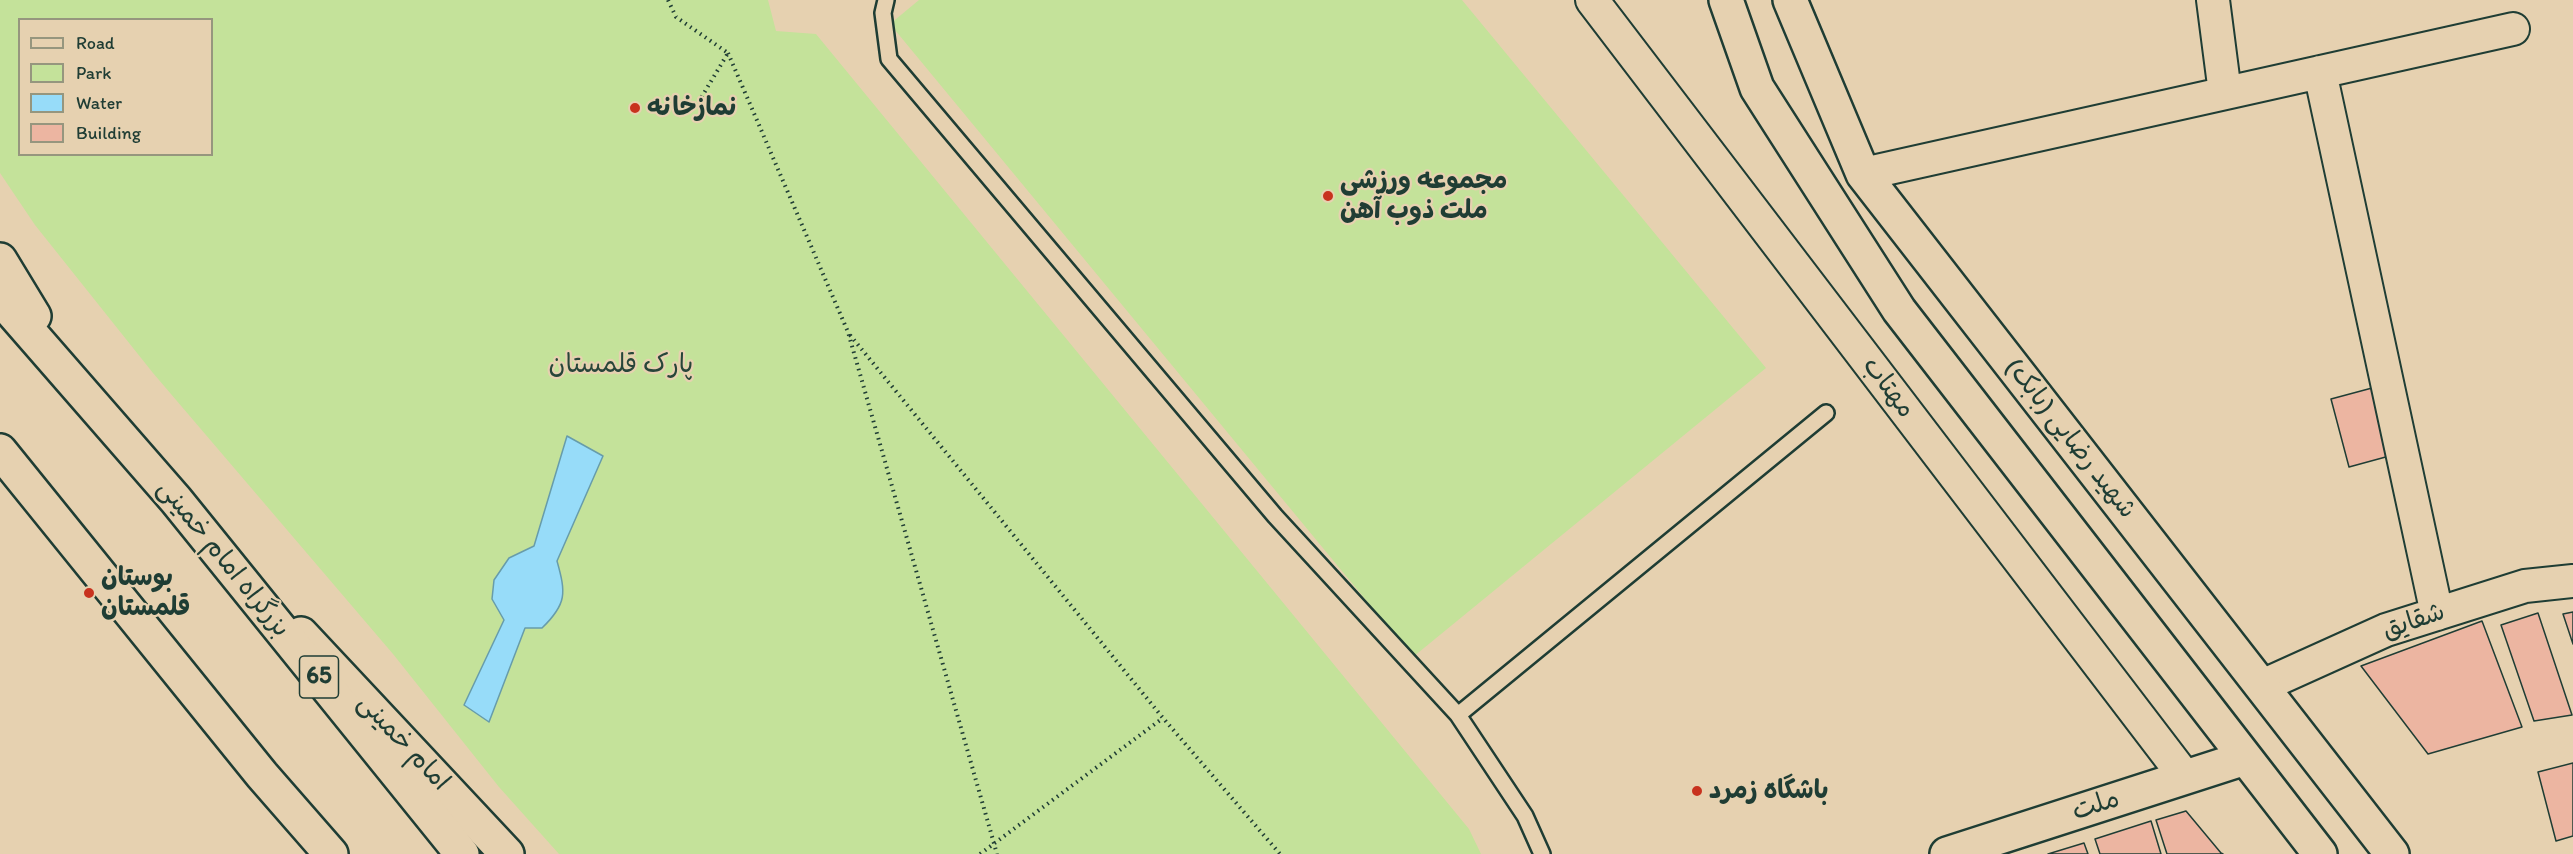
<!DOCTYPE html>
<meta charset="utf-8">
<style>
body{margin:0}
#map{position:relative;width:2573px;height:854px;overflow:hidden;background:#e6d1b0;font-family:Itim,sans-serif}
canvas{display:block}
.legend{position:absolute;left:18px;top:18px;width:195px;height:138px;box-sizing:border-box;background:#e6d1b0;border:2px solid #96967e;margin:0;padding:8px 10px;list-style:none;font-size:18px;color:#1f3d34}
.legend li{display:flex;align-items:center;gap:12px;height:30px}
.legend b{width:30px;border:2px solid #96967e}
</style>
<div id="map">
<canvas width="2573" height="854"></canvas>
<ul class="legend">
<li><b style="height:8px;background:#e6d1b0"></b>Road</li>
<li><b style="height:16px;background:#c4e29a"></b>Park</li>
<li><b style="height:16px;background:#97dcf9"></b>Water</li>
<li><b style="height:16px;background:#ecb5a1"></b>Building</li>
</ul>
</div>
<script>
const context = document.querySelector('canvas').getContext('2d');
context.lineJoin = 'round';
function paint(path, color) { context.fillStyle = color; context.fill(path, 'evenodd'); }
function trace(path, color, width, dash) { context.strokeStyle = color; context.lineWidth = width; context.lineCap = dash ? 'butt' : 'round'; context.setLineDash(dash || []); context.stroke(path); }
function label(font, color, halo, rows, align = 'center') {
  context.font = font + ' Itim,"Playpen Sans Arabic",sans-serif'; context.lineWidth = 4.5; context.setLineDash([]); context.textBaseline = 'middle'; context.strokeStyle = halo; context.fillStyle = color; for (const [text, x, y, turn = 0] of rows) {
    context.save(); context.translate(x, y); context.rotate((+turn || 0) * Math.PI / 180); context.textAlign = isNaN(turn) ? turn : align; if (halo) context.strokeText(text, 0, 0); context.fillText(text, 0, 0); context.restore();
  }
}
const green = new Path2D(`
 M0,0H768L776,31L816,34L1469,829L1481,854H559L499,787L393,654L153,373L35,225L0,173ZM20,20H212V154H20Z
 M919,0H1462L1766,368L1413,657L890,24Z`);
const water = new Path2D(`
 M567,436L603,456L557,561C566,593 567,604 542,628H525L489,722L464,705L504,620L492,599L494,580L509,558L534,546Z`);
const building = new Path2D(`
 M2372,388L2393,455L2349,467L2331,399Z
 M2573,612V644L2563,614Z
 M2538,613L2572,715L2534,721L2501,625Z
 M2482,621L2522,727L2428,754L2361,666Z
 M2573,763V836L2556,841L2538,772Z
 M2186,811L2221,853L2223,854H2167L2156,820Z
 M2151,821L2161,854H2100L2095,839Z
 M2084,843L2088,854H2048Z`);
const path = new Path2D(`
 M668,0L676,17L728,53L701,98
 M728,53L848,332L997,854
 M850,335L1163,718L1280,854
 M980,854L1163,718`);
const lane = new Path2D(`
 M886,0L883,13L889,59L1275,516L1458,715L1525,816L1542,854
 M1458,715L1826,413`);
const street = new Path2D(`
 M1592,0L2185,777
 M2213,0L2225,93
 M2320,72L2437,614
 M1863,174L2513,29
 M2262,686L2386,630L2525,586L2573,581`);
const secondary = new Path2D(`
 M1726,0L1757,88L1899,310L2320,854
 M1790,0L1863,174L2392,854
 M301,634L507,854
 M1947,854L2245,758`);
const highway = new Path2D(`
 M0,260L34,316
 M0,298L176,500L462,854
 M0,451L262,775L331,854`);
const markers = [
 [635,108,6,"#c8321e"],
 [1328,196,6,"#c8321e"],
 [89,593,6,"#c8321e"],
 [1697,791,6,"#c8321e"]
];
const shields = [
 [319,677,39]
];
const shieldNames = [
 ["65",319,677]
];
const poiNames = [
 ["نمازخانه",647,108],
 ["مجموعه ورزشی",1340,181],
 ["ملت ذوب آهن",1340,211],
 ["بوستان",101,578],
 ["قلمستان",101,608],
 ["باشگاه زمرد",1709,791]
];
const parkNames = [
 ["پارک قلمستان",621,365]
];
const streetNames = [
 ["مهتاب",1888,388,53],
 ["شهید رضایی (بابک)",2070,439,52],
 ["بزرگراه امام خمینی",223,559,51],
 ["شقایق",2414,622,-19],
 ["امام خمینی",403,743,47],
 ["ملت",2096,806,-18]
];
paint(green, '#c4e29a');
paint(water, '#97dcf9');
trace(water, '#679caa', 1.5);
paint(building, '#ecb5a1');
trace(building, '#1f3d34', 1.5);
trace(lane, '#1f3d34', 20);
trace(street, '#1f3d34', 36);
trace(secondary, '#1f3d34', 38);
trace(highway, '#1f3d34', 38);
trace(path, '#1f3d34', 4, [1.5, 4.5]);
trace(lane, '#e6d1b0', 15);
trace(street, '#e6d1b0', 32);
trace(secondary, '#e6d1b0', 33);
trace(highway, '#e6d1b0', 33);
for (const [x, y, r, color] of markers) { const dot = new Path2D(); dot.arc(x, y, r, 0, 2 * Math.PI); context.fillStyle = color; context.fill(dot); trace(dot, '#e6d1b0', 2); }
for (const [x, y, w] of shields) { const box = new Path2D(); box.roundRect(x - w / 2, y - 21, w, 42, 4.5); context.fillStyle = '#e6d1b0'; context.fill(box); trace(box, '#1f3d34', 1.5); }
label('bold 24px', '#1f3d34', null, shieldNames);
label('bold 26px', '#1f3d34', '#e6d1b0', poiNames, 'left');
label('26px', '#274539', '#e6d1b0', parkNames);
label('26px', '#1f3d34', '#e6d1b0', streetNames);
</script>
